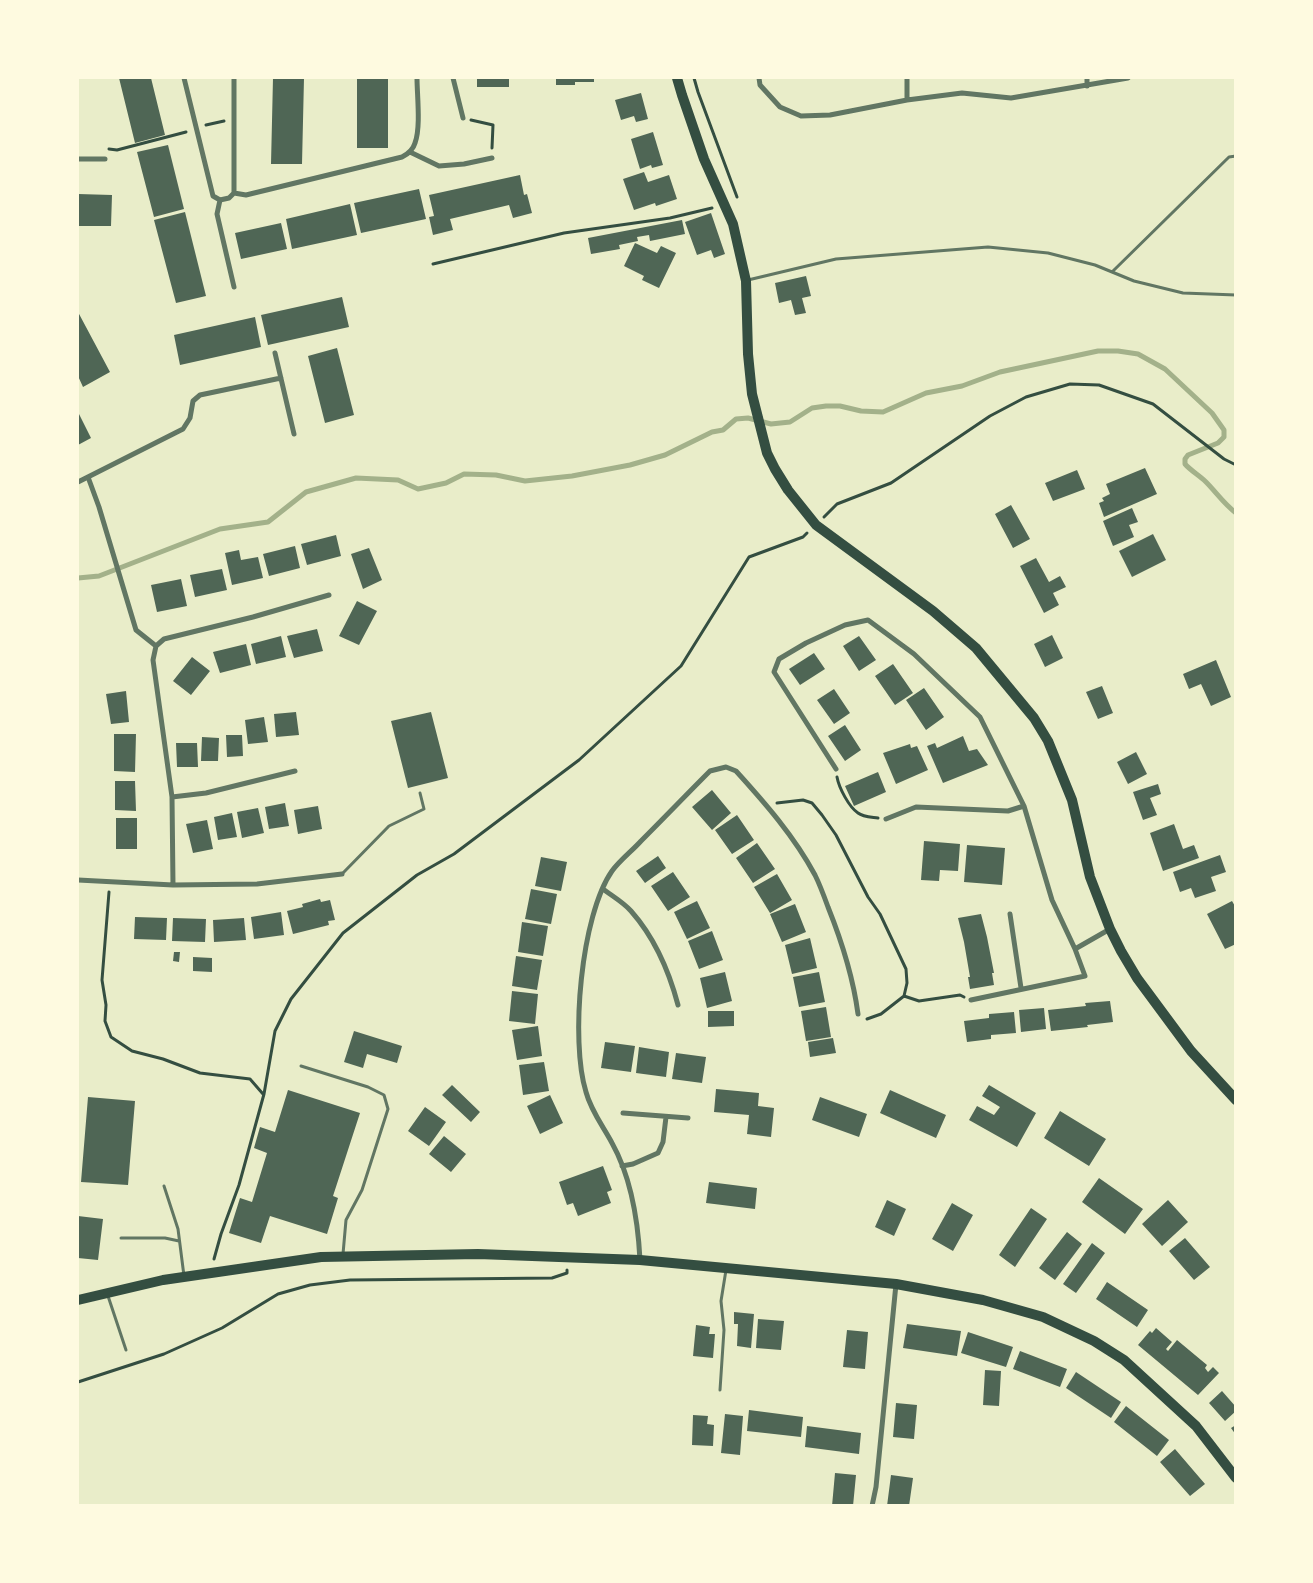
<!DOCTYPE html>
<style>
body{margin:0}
#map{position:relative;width:1313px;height:1583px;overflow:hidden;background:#e9edc9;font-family:"Crimson Pro",serif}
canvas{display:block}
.frame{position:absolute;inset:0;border:79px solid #fefae0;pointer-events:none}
</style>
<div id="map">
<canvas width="1313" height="1583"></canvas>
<div class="frame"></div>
</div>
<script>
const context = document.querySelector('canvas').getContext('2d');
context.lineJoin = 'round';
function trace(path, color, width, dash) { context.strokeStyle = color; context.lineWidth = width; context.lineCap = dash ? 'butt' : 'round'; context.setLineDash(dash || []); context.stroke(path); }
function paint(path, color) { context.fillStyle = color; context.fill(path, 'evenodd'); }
const stream = new Path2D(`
 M78,578L99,576L220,529L268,522L306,492L356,478L398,480L418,489L446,483L464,474L496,475L525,481L572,476L630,465L665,455L712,432L723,430L736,419L748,418L771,424L790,422L812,408L826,406H840L861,411L883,412L926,393L962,386L1000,372L1098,351H1118L1138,354L1165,369L1212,413L1224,430V437L1218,443L1188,455L1185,459V464C1191,471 1199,475 1206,482C1216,492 1224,504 1236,513`);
const building = new Path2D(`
 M119,78H151L165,135L135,143Z
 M273,78H304L302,164H271Z
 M357,78H388V148H357Z
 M477,78H509V87H477Z
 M556,78H594V82H575V85H556Z
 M641,93L648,119L636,122L634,116L621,120L615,100Z
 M653,132L663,165L652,168L651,165L640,169L631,139Z
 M168,145L184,209L154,217L137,152Z
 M644,172L648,182L669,175L677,199L656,206L655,203L634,210L623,179Z
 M520,175L524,195L527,194L532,213L513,218L509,205L450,219L453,230L433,235L429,217L434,216L429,195Z
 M419,189L426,219L361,233L354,203Z
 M78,194L112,195L111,226H78Z
 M350,204L357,235L292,249L286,219Z
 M185,212L206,296L176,303L154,220Z
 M711,213L725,254L714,258L711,250L697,255L685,222Z
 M682,220L685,234L650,241L649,235L637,237L638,241L619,245L620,249L591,254L588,238Z
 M281,223L287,249L241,259L235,233Z
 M635,243L657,253L661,246L676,253L659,288L642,280L644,276L624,266Z
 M806,276L811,296L802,298L806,313L795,315L791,300L779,303L775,283Z
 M342,297L349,327L268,345L261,315Z
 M78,312L110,372L83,387L78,376Z
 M255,317L261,347L180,365L174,335Z
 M337,348L354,415L325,423L308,356Z
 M78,412L91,438L78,445Z
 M1145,468L1157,494L1104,517L1099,503L1104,501L1102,498L1110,494L1106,484Z
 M1077,470L1085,489L1053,501L1045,483Z
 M1011,505L1030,539L1013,548L995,514Z
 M1132,508L1138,522L1129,525L1134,537L1113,546L1103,521Z
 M1153,534L1166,560L1132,577L1119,551Z
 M336,535L341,556L307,565L301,544Z
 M295,546L300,568L269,576L263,554Z
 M369,548L382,580L363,589L351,554Z
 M239,550L241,560L258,557L263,578L232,585L225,553Z
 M1036,558L1049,582L1060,576L1066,587L1053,593L1059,605L1044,613L1020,566Z
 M222,569L227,590L195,597L190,575Z
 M181,579L187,606L157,612L151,585Z
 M357,601L377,611L359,645L339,636Z
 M317,629L323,651L294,658L287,636Z
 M1052,635L1063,658L1045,667L1034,644Z
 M281,636L286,657L256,664L251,644Z
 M859,636L876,660L859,671L843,646Z
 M246,644L251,665L220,673L213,652Z
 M814,653L825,669L800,685L789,669Z
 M192,657L210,671L191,695L173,681Z
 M1216,660L1231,697L1211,706L1201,684L1189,689L1183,674Z
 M893,664L913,693L895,705L875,676Z
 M1102,686L1113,713L1098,719L1086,692Z
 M924,688L944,717L926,730L906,700Z
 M834,689L850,713L834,724L817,700Z
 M126,691L129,722L111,724L106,694Z
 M296,712L299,735L276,737L274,714Z
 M431,712L448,778L408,788L391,721Z
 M264,717L268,742L248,744L245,720Z
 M845,725L861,750L845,761L828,736Z
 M114,734H136L135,772L114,771Z
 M226,735H242L243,756L227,757Z
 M963,736L969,751L977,749L988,765L943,783L927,746L935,743L937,748Z
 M202,737L219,738L218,761H201Z
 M176,743H197L198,767H177Z
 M910,744L911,748L917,746L928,770L896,784L883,753Z
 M1136,752L1147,774L1128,784L1117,762Z
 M878,772L886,792L854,806L845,786Z
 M115,781H135L136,811L115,810Z
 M1158,784L1161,794L1150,798L1157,815L1143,820L1133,792Z
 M712,790L731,813L712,830L692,807Z
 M285,803L289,826L269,829L265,807Z
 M318,806L322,829L298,834L294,810Z
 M258,808L264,833L242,838L237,812Z
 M232,813L237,837L218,840L214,817Z
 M737,815L754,840L732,854L715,830Z
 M116,818H137V849H116Z
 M207,820L213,849L193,853L186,824Z
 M1174,824L1183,849L1194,845L1199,858L1163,871L1150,833Z
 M924,841L960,844L958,871L940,870L939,881L921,880Z
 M757,843L775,869L753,883L736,858Z
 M967,845L1005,848L1002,885L964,882Z
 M1220,855L1226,872L1211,877L1216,891L1195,898L1191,888L1180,892L1173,872Z
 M658,856L666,868L645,883L636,871Z
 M541,857L567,862L561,891L535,886Z
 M673,872L690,897L668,911L651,886Z
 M777,874L792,900L770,913L754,887Z
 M531,889L557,894L551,924L525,919Z
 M320,899L321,902L330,900L335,920L328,921L329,925L293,934L287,911L303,907L302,904Z
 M697,901L710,928L687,939L674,912Z
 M1232,901L1236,908V944L1225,949L1207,914Z
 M795,904L806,932L782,942L770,914Z
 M281,912L284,935L254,939L251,917Z
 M981,914L987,937L994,973H992L994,985L970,989L968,977H970L964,942L958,918Z
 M135,917L167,918L166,940L134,939Z
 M173,918L206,919L205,942L172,941Z
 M244,918L246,940L214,942L213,920Z
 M522,922L548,926L543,956L518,952Z
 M712,931L723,960L699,969L688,941Z
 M810,938L817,968L792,974L785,945Z
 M174,952H180L179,962L173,961Z
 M516,956L542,960L537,990L512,986Z
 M193,957L212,958V972L193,971Z
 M725,972L732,1001L707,1008L700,978Z
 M819,972L825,1002L799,1007L793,977Z
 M512,991L538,994L535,1024L509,1021Z
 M1110,1001L1113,1022L1087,1025L1088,1027L1051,1031L1048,1010L1086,1006L1085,1003Z
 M826,1007L831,1037L806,1041L801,1011Z
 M1044,1008L1046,1029L1021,1032L1019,1010Z
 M708,1011H734V1026L708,1027Z
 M1014,1012L1016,1033L991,1035V1039L967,1042L964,1021L989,1018V1014Z
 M538,1026L542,1056L517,1060L512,1030Z
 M354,1031L402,1046L397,1063L367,1054L363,1068L344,1062Z
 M833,1038L836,1053L810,1057L808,1042Z
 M605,1042L635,1046L631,1072L601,1068Z
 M639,1047L669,1052L666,1077L636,1073Z
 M676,1053L706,1057L702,1083L672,1079Z
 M544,1062L549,1091L523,1095L519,1065Z
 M452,1085L480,1112L471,1122L442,1095Z
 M989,1085L1036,1113L1017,1147L969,1120L977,1106L994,1115L1000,1107L982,1096Z
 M716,1089L759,1093L758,1106L774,1108L771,1137L747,1134L749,1115L714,1112Z
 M288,1090L360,1113L333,1196L338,1198L327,1234L270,1216L261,1243L229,1233L240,1198L252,1202L267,1153L254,1148L260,1127L275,1132Z
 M890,1090L946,1115L936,1138L880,1113Z
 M550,1095L563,1123L540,1134L527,1106Z
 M88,1097L135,1101L128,1185L81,1182Z
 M820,1097L867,1114L859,1137L812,1120Z
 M425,1107L446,1122L429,1146L408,1131Z
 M1060,1111L1106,1139L1089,1166L1044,1138Z
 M444,1136L466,1154L451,1172L429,1154Z
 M603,1166L612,1190L607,1192L611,1203L578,1216L573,1203L567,1205L559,1182Z
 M1099,1178L1143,1209L1125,1234L1082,1202Z
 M709,1182L757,1188L755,1209L706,1203Z
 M887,1200L906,1209L894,1236L875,1227Z
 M1168,1200L1188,1222L1162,1246L1142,1224Z
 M952,1203L973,1215L953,1251L932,1239Z
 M1031,1208L1047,1219L1015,1267L999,1255Z
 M78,1216L103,1219L98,1260L78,1258Z
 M1067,1232L1082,1244L1055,1280L1039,1268Z
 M1185,1238L1210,1267L1194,1280L1169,1251Z
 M1092,1243L1105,1253L1076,1293L1063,1284Z
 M1107,1282L1148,1310L1137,1327L1096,1299Z
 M734,1312L754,1314L751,1348L737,1346L738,1324H734Z
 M758,1319L784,1321L781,1350L756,1348Z
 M907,1324L961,1331L957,1356L903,1348Z
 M696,1325L710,1327L709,1334H715L713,1358L693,1356Z
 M1156,1328L1172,1342L1166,1349L1168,1351L1177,1340L1207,1365L1205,1368L1208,1372L1213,1367L1219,1373L1198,1395L1138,1345L1150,1331L1152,1333Z
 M847,1330L868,1332L865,1369L843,1367Z
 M968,1332L1013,1347L1006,1367L961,1353Z
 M1020,1351L1067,1369L1060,1387L1013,1369Z
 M985,1370L1001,1371L999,1406L983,1405Z
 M1076,1372L1121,1402L1111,1418L1066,1388Z
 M1222,1391L1236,1407V1411L1225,1421L1209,1403Z
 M896,1403L917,1405L914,1439L893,1437Z
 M1126,1406L1169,1440L1157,1456L1114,1422Z
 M749,1410L803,1417L801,1437L747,1431Z
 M725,1414L743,1416L740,1455L721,1453Z
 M693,1415L708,1416L707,1424L714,1425L713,1446L692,1445Z
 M1236,1425V1435L1231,1428Z
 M807,1426L861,1433L859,1454L805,1447Z
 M1175,1449L1205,1484L1190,1496L1160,1462Z
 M835,1473L856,1475L853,1506H832Z
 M891,1475L913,1478L909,1506H887Z`);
const path = new Path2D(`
 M694,78L698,92L737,197
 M471,120L493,125L492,148
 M206,125L224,121
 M109,149L117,150L186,132
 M433,264L564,233L670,218L712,208
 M824,517L837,504L891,483L990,416L1026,397L1070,384L1099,385L1153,404L1224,459L1236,465
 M837,777C839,788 849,807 858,813C863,817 871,817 878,818
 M777,803L803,800L812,803L822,815L836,835L868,897L880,914L906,969L907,983L904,996L881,1014L867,1019
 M109,892L102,980L106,1005L105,1021L111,1037L132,1051L163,1059L200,1073L250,1079L263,1094
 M904,996L919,1001L960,995L964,997
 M214,1259L221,1234L239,1185L264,1094L275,1031L291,999L343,933L417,875L454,854L579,760L681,666L749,557L803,537L807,533
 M78,1382L164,1354L222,1328L278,1294L310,1285L350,1280L552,1278L567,1273V1270`);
const service = new Path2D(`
 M1112,272L1229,157L1236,156
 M748,280L836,259L988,247L1048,253L1095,265L1134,281L1183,293L1236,295
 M342,874L389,826L424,809L420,793
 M301,1066L368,1087L384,1095L388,1109L362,1190L346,1220L343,1254
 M164,1186L178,1229L184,1276
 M121,1238H165L179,1241
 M108,1296L126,1350
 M720,1390L724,1330L721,1301L726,1270`);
const minor = new Path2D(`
 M184,78L213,196L220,200L229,198L234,193V78
 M453,78L463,118
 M759,78L760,85L780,107L801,116L830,115L907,100L962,93L1011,98L1128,78
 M1087,86V78
 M907,100V78
 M410,152L439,166L464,164L492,158
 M78,159H105
 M234,193L246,195L402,157C408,154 413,150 415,143C421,127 417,95 417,78
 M220,200L217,214L234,287
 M275,353L294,434
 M88,477L99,507L136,630L156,646
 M78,482L183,429L190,418L193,401L200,395L281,378
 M836,769L774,672L779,659L806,643L845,625L868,620L914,654L980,717L1024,806L1052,900L1075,949L1110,929
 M172,797L206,793L295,771
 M886,819L916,807L1008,811L1024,806
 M78,880L173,885L257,884L342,874
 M173,885L172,797L153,660L156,646L164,639L253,617L329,595
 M603,889C612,896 623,902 631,911C654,937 669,971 678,1005
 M1010,914L1021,988
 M971,1000L1085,976L1075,949
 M623,1113L688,1118
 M622,1166L633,1164L658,1153L663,1142L666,1117
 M640,1260C638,1221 631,1177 612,1143C603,1126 591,1111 586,1092C570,1041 581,915 612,871C620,860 632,851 641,841C664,818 687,794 710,771L726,767L736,771C765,803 794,836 815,875C820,885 824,896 828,907C842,942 853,976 858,1014
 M872,1506L876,1487L896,1284`);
const secondary = new Path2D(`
 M677,78L682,95L704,159L733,224L746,281L748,354L752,394L767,453L775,469L788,490L816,525L933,611L976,648L1034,718L1048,741L1072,800L1090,877L1110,929L1121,951L1137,978L1191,1051L1236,1100
 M78,1300L163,1280L321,1257L478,1254L640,1260L896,1284L983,1300L1043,1317L1094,1341L1124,1360L1196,1426L1236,1478`);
trace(stream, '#a3b18a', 5);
paint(building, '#4f6655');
trace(path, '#344e41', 3);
trace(service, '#617663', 3);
trace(minor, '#617663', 5);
trace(secondary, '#344e41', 10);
</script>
